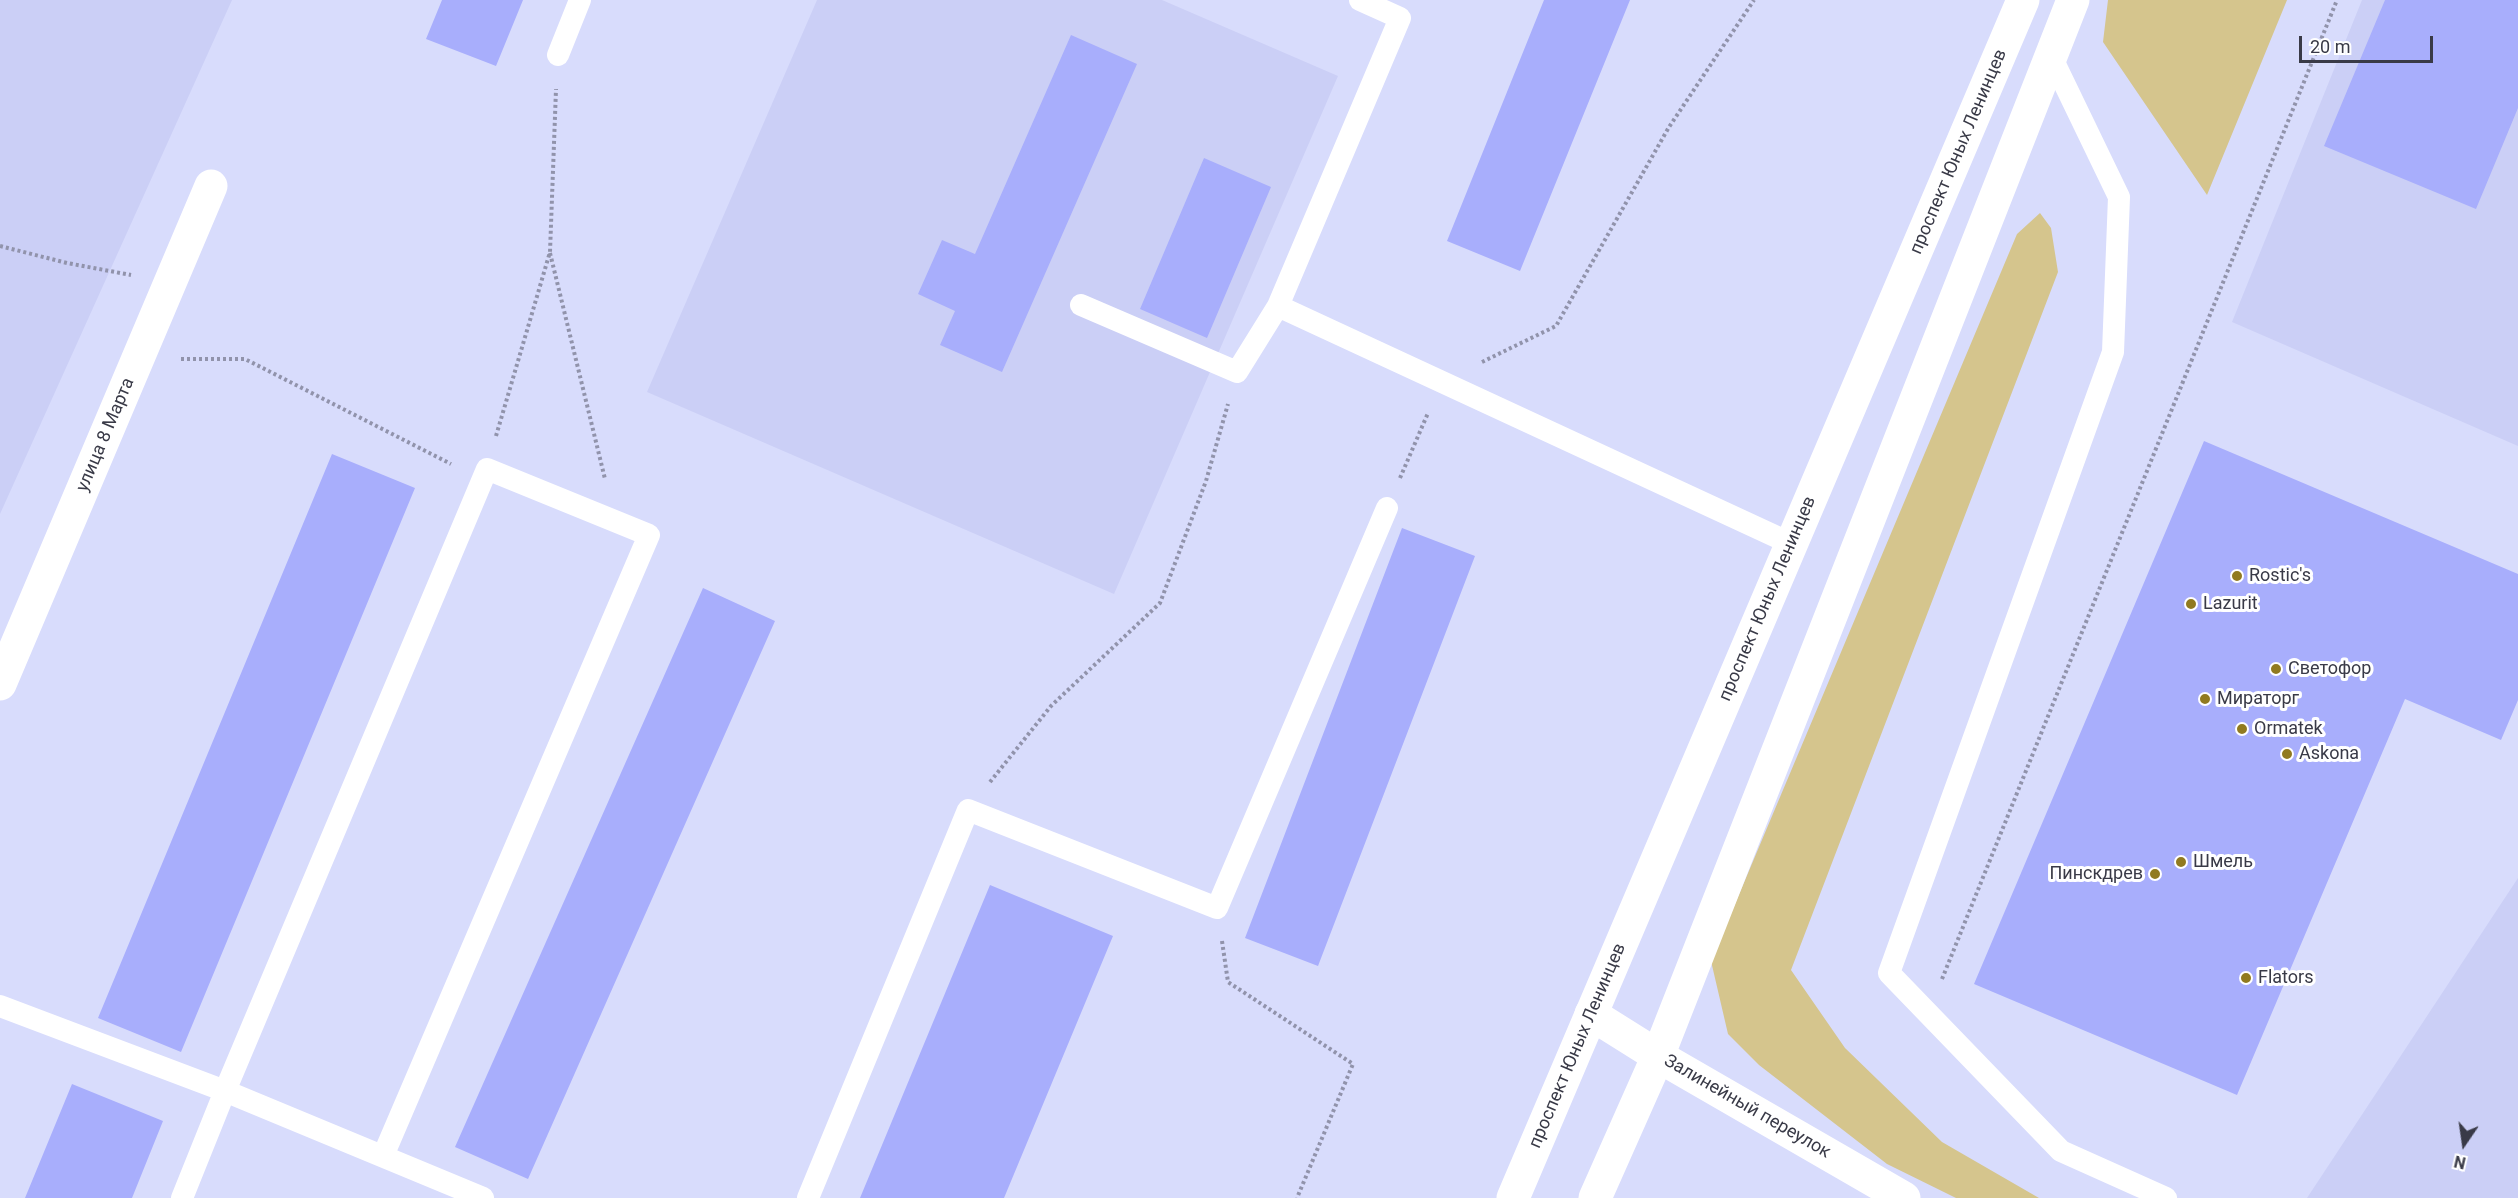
<!DOCTYPE html>
<meta charset="utf-8">
<style>
body{margin:0}
#map{position:relative;width:2518px;height:1198px;overflow:hidden;background:#d8dcfc;font-family:Roboto,sans-serif}
canvas{display:block}
.north{position:absolute;left:2434px;top:1114px;width:60px;height:60px;-webkit-text-stroke:4px #fff;paint-order:stroke;rotate:193deg;font-size:16px;font-weight:700;line-height:24px;text-align:center;color:#393a47}
.north::after{content:'';display:block;margin:auto;width:21px;height:27px;background:#393a47;clip-path:polygon(50% 0,100% 100%,50% 72%,0 100%)}
.scale{position:absolute;left:2299px;top:36px;width:134px;height:27px;box-sizing:border-box;border:3px solid #393a47;border-top:0;padding-left:8px;font-size:18px;line-height:21px;white-space:nowrap;color:#393a47;-webkit-text-stroke:4px #fff;paint-order:stroke}
</style>
<div id="map">
<canvas width="2518" height="1198"></canvas>
<div class="north">N</div>
<div class="scale">20 m</div>
</div>
<script>
const context = document.querySelector('canvas').getContext('2d');
context.lineJoin = 'round';
function paint(path, color) { context.fillStyle = color; context.fill(path, 'evenodd'); }
function trace(path, color, width, dash) { context.strokeStyle = color; context.lineWidth = width; context.lineCap = dash ? 'butt' : 'round'; context.setLineDash(dash || []); context.stroke(path); }
function label(font, color, halo, rows, align = 'center') {
  context.font = font + ' Roboto,sans-serif'; context.lineWidth = 6; context.setLineDash([]); context.textBaseline = 'middle'; context.strokeStyle = halo; context.fillStyle = color; for (const [text, x, y, turn = 0] of rows) {
    context.save(); context.translate(x, y); context.rotate((+turn || 0) * Math.PI / 180); context.textAlign = isNaN(turn) ? turn : align; if (halo) context.strokeText(text, 0, 0); context.fillText(text, 0, 0); context.restore();
  }
}
const built = new Path2D(`
 M0,0H232L0,514Z
 M817,0H1162L1338,76L1114,594L647,392Z
 M2362,0H2518V446L2232,322Z
 M2518,878V1198H2307Z`);
const green = new Path2D(`
 M2108,0H2287L2207,195L2103,42Z
 M2040,213L2051,228L2058,272L1791,970L1845,1048L1942,1142L2039,1198H1956L1887,1164L1759,1065L1728,1034L1711,961L2017,234Z`);
const building = new Path2D(`
 M442,0H523L496,66L426,39Z
 M1544,0H1630L1520,271L1447,241Z
 M2385,0H2518V108L2476,209L2324,146Z
 M1071,35L1137,64L1002,372L940,345L955,311L918,294L942,240L975,254Z
 M1204,158L1271,187L1207,338L1140,309Z
 M2204,441L2518,574V700L2501,740L2405,699L2237,1095L1974,984Z
 M332,454L415,488L181,1052L98,1018Z
 M1402,528L1475,556L1318,966L1245,938Z
 M703,588L775,621L528,1179L455,1147Z
 M990,885L1113,936L1004,1198H860Z
 M72,1084L163,1121L132,1198H25Z`);
const path = new Path2D(`
 M0,246L67,263L131,275
 M550,253L605,479
 M181,359H245L451,464
 M1482,362L1556,326L1669,127L1754,0
 M496,436L550,252L556,89
 M1400,478L1428,413
 M990,782L1051,706L1160,603L1206,481L1228,404
 M1222,941L1228,982L1353,1064L1297,1198
 M1942,979L2337,0`);
const service = new Path2D(`
 M1360,0L1400,18L1278,306L1792,544
 M2050,54L2119,197L2113,352L1889,973L2061,1151L2166,1198
 M558,55L580,0
 M1081,305L1237,372L1278,306
 M0,1006L225,1091L182,1198
 M383,1156L649,535L487,469L225,1091L483,1198
 M808,1198L968,810L1217,908L1387,508`);
const minor = new Path2D(`
 M0,684L211,186
 M1591,1014L1658,1056L1904,1198`);
const primary = new Path2D(`
 M1513,1198L2023,0
 M1595,1198L1658,1056L2073,0`);
const markers = [
 [2237,576,6,"#917a20"],
 [2191,604,6,"#917a20"],
 [2276,669,6,"#917a20"],
 [2205,699,6,"#917a20"],
 [2242,729,6,"#917a20"],
 [2287,754,6,"#917a20"],
 [2181,862,6,"#917a20"],
 [2155,874,6,"#917a20"],
 [2246,978,6,"#917a20"]
];
const streetNames = [
 ["проспект Юных Ленинцев",1959,152,-67],
 ["улица 8 Марта",106,435,-67],
 ["проспект Юных Ленинцев",1768,599,-67],
 ["проспект Юных Ленинцев",1578,1046,-67],
 ["Залинейный переулок",1747,1107,30]
];
const poiNames = [
 ["Rostic's",2249,576],
 ["Lazurit",2203,604],
 ["Светофор",2288,669],
 ["Мираторг",2217,699],
 ["Ormatek",2254,729],
 ["Askona",2299,754],
 ["Шмель",2193,862],
 ["Пинскдрев",2143,874,"right"],
 ["Flators",2258,978]
];
paint(built, '#cbcff6');
paint(green, '#d5c58d');
paint(building, '#a8aefc');
trace(path, '#9193ab', 4, [3, 3]);
trace(service, '#fff', 22);
trace(minor, '#fff', 33);
trace(primary, '#fff', 33);
for (const [x, y, r, color] of markers) { const dot = new Path2D(); dot.arc(x, y, r, 0, 2 * Math.PI); context.fillStyle = color; context.fill(dot); trace(dot, '#fff', 2); }
label('18px', '#393a47', '#fff', streetNames);
label('18px', '#393a47', '#fff', poiNames, 'left');
</script>
